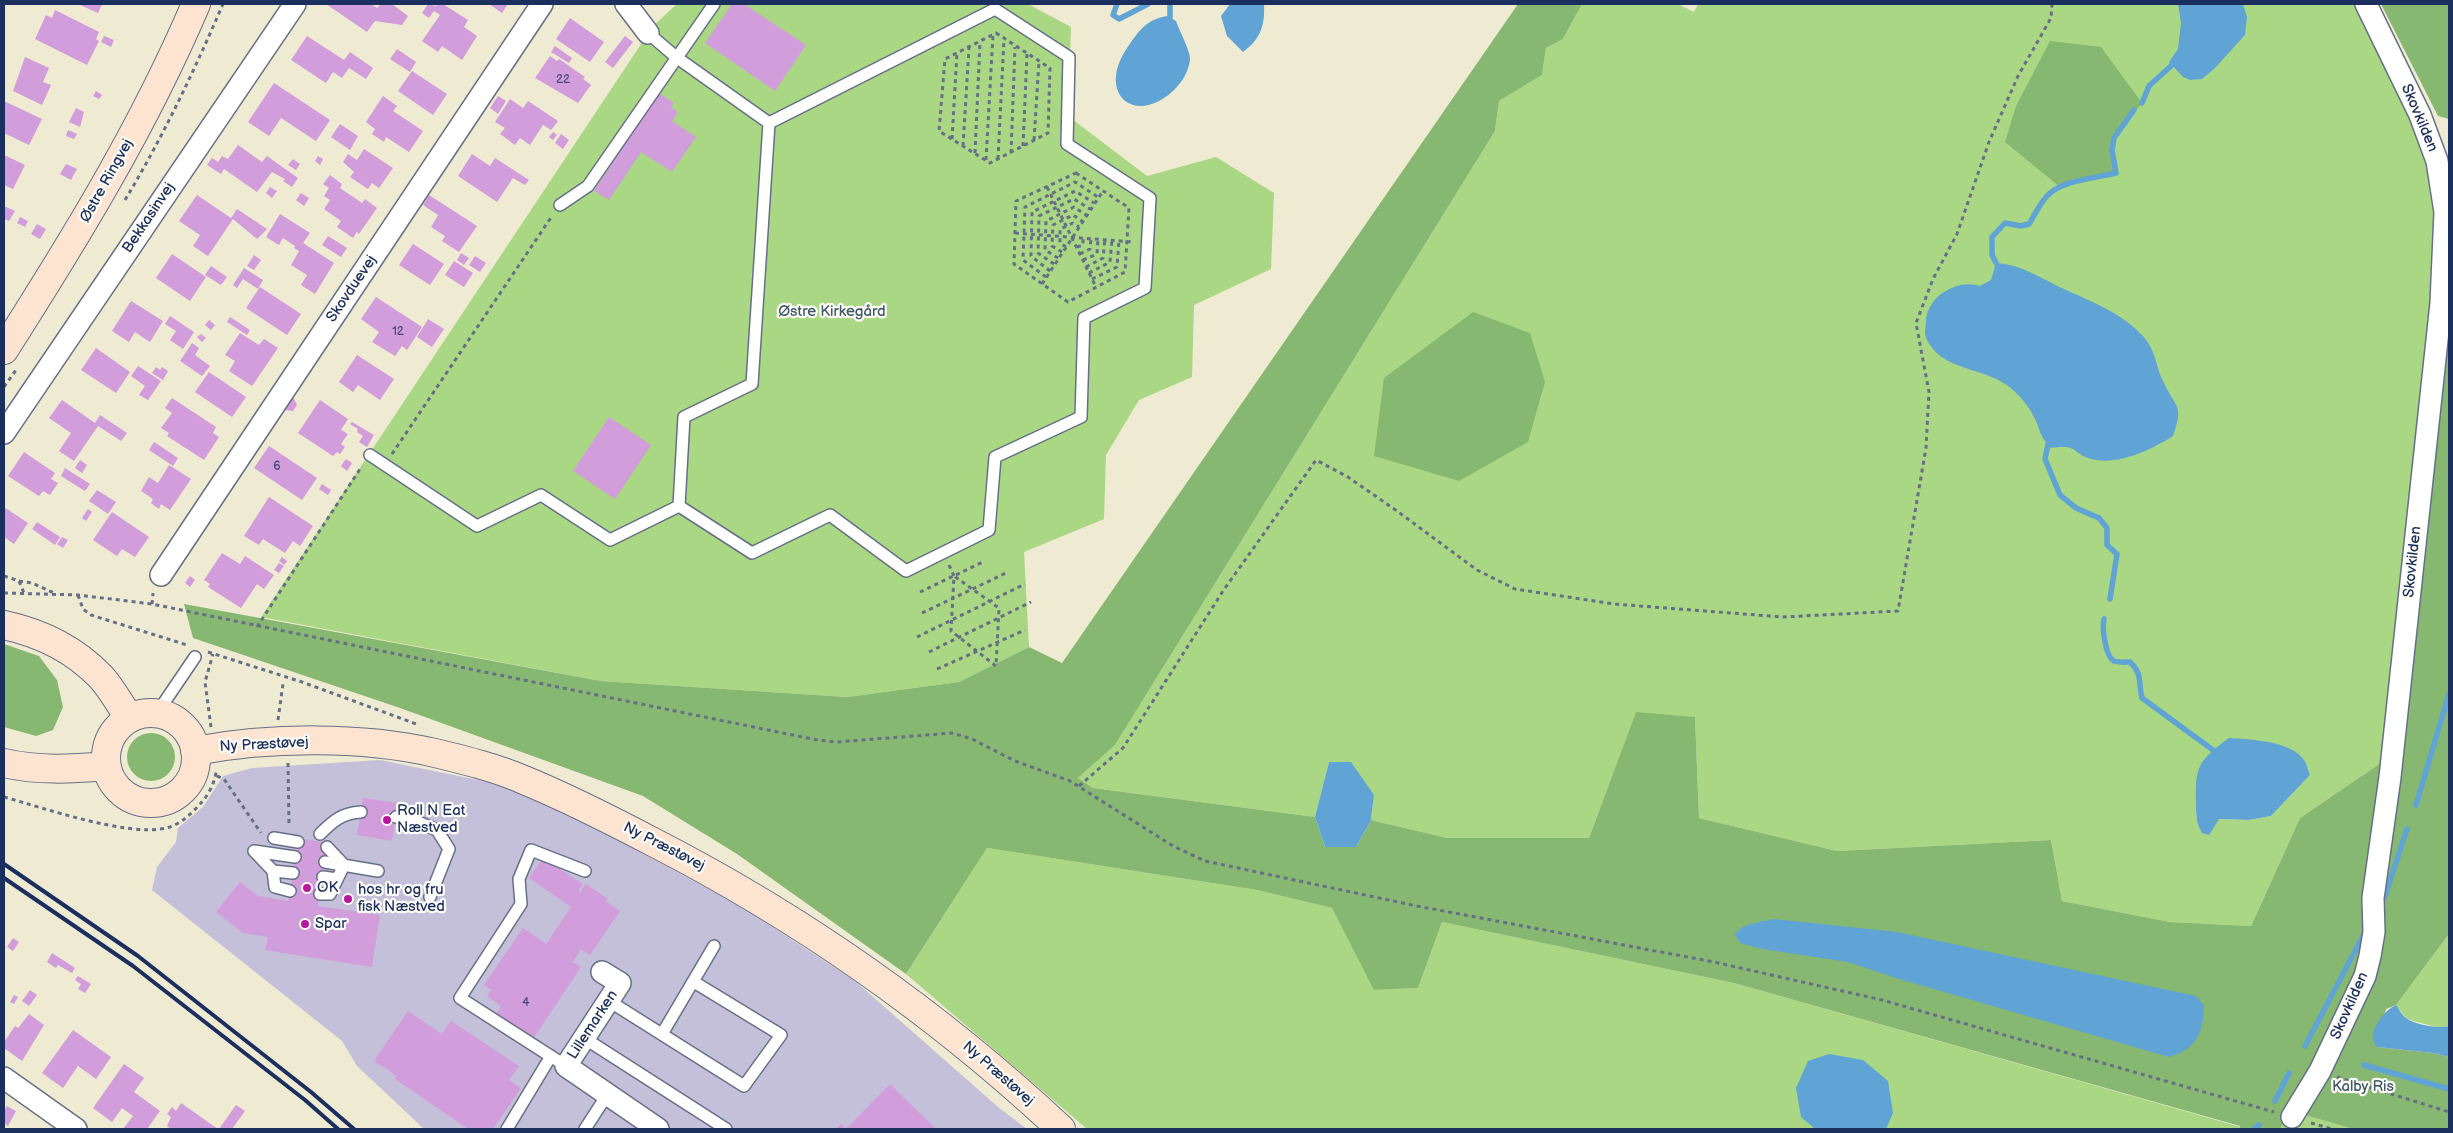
<!DOCTYPE html>
<meta charset="utf-8">
<style>
body{margin:0}
#map{position:relative;width:2453px;height:1133px;overflow:hidden;background:#efead2;font-family:"Balsamiq Sans",sans-serif}
canvas{display:block}
.frame{position:absolute;inset:0;border:5px solid #1b2f5e;pointer-events:none}
</style>
<div id="map">
<canvas width="2453" height="1133"></canvas>
<div class="frame"></div>
</div>
<script>
const context = document.querySelector('canvas').getContext('2d');
context.lineJoin = 'round';
function paint(path, color) { context.fillStyle = color; context.fill(path, 'evenodd'); }
function trace(path, color, width, dash) { context.strokeStyle = color; context.lineWidth = width; context.lineCap = dash ? 'butt' : 'round'; context.setLineDash(dash || []); context.stroke(path); }
function label(font, color, halo, rows, align = 'center') {
  context.font = font + ' "Balsamiq Sans",sans-serif'; context.lineWidth = 4.5; context.setLineDash([]); context.textBaseline = 'middle'; context.strokeStyle = halo; context.fillStyle = color; for (const [text, x, y, turn = 0] of rows) {
    context.save(); context.translate(x, y); context.rotate((+turn || 0) * Math.PI / 180); context.textAlign = isNaN(turn) ? turn : align; if (halo) context.strokeText(text, 0, 0); context.fillText(text, 0, 0); context.restore();
  }
}
const industrial = new Path2D(`
 M380,760L493,783L566,812L742,907L855,981L998,1107L1027,1129H424L357,1066L342,1041L152,890L157,867L176,842L178,828L203,807L223,776L252,768Z`);
const green = new Path2D(`
 M677,4H1028L1071,27L1068,116L1147,176L1216,157L1274,193L1271,269L1194,305L1192,377L1139,400L1106,455L1104,519L1024,552L1029,647L959,682L847,697L601,681L261,617L653,26Z
 M1582,4H1678L1694,12L1698,4H2354L2411,119L2430,162L2435,212L2433,302L2385,760L2300,818L2251,926L2170,922L2062,901L2051,840L1837,851L1699,818L1695,717L1636,713L1589,838H1447L1371,820L1374,795L1329,762L1315,817L1093,788L1078,778L1115,745L1495,131L1499,101L1542,75L1546,48L1563,39ZM2310,775L2271,816L2249,820L2219,819L2214,824L2196,817V805Z
 M987,848L1257,890L1332,908L1375,990L1418,988L1442,922L1734,983L2241,1127L2240,1129H1087L906,974Z
 M2449,934V1026L2441,1028L2413,1021L2406,1018L2396,1005Z
 M2289,1113H2298L2353,1129H2280Z`);
const forest = new Path2D(`
 M1518,4H1582L1563,39L1546,48L1542,75L1499,101L1495,131L1115,745L1078,778L1093,788L1315,817L1325,847H1356L1371,820L1447,838H1589L1636,712L1695,717L1699,818L1837,851L2051,840L2062,901L2170,922L2251,926L2300,818L2385,760L2367,957L2280,1129H2240V1126L1734,983L1442,922L1418,988L1374,990L1332,908L1257,890L987,848L906,974L737,854L643,796L400,708L193,638L184,604L601,681L847,697L959,682L1029,647L1062,663Z
 M2381,4H2449V119L2438,116Z
 M2050,41L2101,47L2142,103L2114,138L2112,150L2116,173L2088,177L2060,187L2005,142L2016,106Z
 M1473,312L1530,333L1545,382L1528,442L1459,481L1374,456L1384,378Z
 M2449,321V934L2396,1005L2386,1009L2377,1047L2433,1053L2449,1057V1129H2353L2298,1113L2325,1069L2379,898Z
 M4,644L39,656L57,680L63,707L53,730L36,736L4,727Z
 M127 757a24 24 0 1 1 48 0a24 24 0 1 1-48 0Z`);
const water = new Path2D(`
 M1230,4H1264C1265,25 1261,39 1243,52L1227,36L1221,16Z
 M2178,4H2243L2247,17L2245,35L2215,68L2202,79L2190,80L2183,77L2169,62L2178,49L2181,23Z
 M1167,16L1176,21C1179,30 1191,52 1190,60C1188,73 1182,82 1174,90C1135,127 1096,94 1127,48C1139,31 1145,20 1167,16Z
 M1996,263C2023,265 2040,278 2064,289C2092,302 2120,312 2142,335C2157,351 2155,366 2164,383C2176,409 2184,404 2173,436C2151,450 2117,466 2091,459C2071,453 2079,444 2051,448C2040,437 2041,432 2035,419C2030,408 2021,397 2012,389C1986,366 1942,373 1926,338C1924,333 1926,325 1926,319C1927,309 1935,297 1944,292C1956,285 1966,282 1980,286L1991,280Z
 M2229,738C2249,739 2292,741 2304,760C2307,764 2308,771 2310,775L2271,816L2249,820L2219,819L2209,835L2202,833C2196,823 2196,815 2196,803C2195,766 2198,761 2229,738Z
 M1329,762H1351L1374,795L1371,820L1356,847H1325L1315,817Z
 M1774,919L1897,932L2196,996L2204,1005C2204,1032 2196,1050 2169,1057L1899,979L1848,962L1762,949L1740,943L1735,935C1741,923 1762,922 1774,919Z
 M2396,1005C2399,1009 2402,1015 2406,1018C2416,1025 2438,1029 2449,1026V1057L2433,1053L2377,1047C2364,1035 2384,1010 2396,1005Z
 M1829,1054L1863,1060L1888,1081L1893,1113L1886,1129H1815L1801,1117L1796,1088L1808,1061Z`);
const stream = new Path2D(`
 M1117,4L1113,15L1119,19L1148,4
 M1170,18V4
 M2142,103L2149,86L2172,65
 M1996,263L1992,255V237L2005,223L2021,226L2029,224C2035,215 2040,202 2049,194C2064,180 2097,178 2116,173L2112,150L2114,138L2134,110
 M2048,444L2045,459L2060,495L2076,508L2099,518L2107,528V545L2117,554L2110,599
 M2104,619C2102,628 2105,656 2114,661C2119,663 2125,662 2130,662C2143,674 2138,683 2142,698L2213,750
 M2416,805L2449,694
 M2382,905L2407,829
 M2305,1046L2364,934
 M2364,1065L2449,1089
 M2275,1101L2289,1073
 M2254,1129L2259,1125`);
const building = new Path2D(`
 M78,4H102L98,13Z
 M326,4H371L377,8L381,4H392L408,16L402,25L375,21L367,32Z
 M428,4L436,6L438,4H443L468,20L464,27L477,36L462,60L442,46L438,52L422,41L440,15L434,11L429,18L422,13Z
 M489,4H508L502,13Z
 M732,4H744L806,45L775,91L705,43Z
 M55,10L99,32L96,39L99,41L87,65L35,39L46,15L52,18Z
 M570,18L604,42L590,62L556,39Z
 M104,36L114,40L111,47L101,42Z
 M307,36L344,60L350,52L373,68L366,79L349,68L342,78L333,72L326,83L291,60Z
 M625,36L633,42L613,68L605,62Z
 M555,46L572,58L569,63L551,52Z
 M397,49L416,62L410,72L390,59Z
 M550,56L557,61L559,59L585,77L583,79L591,85L578,103L535,78Z
 M25,57L49,68L43,82L51,85L42,105L13,91Z
 M412,71L447,94L433,115L398,91Z
 M274,83L330,120L316,141L281,118L269,136L248,122Z
 M96,91L102,95L99,99L93,96Z
 M659,93L674,103L671,107L678,112L672,121L696,137L672,172L641,152L609,200L594,191Z
 M383,96L397,106L393,111L423,131L409,152L386,137L384,142L372,134L375,129L366,122Z
 M498,96L506,101L498,114L490,108Z
 M510,99L523,108L528,101L558,121L551,130L543,125L530,145L520,138L515,145L500,134L505,128L495,122Z
 M4,101L42,119L29,145L4,133Z
 M76,108L84,112L80,127L69,122Z
 M340,124L358,136L350,150L331,137Z
 M68,130L77,134L74,139L66,136Z
 M553,132L557,135L553,140L549,137Z
 M561,134L569,140L563,149L555,143Z
 M238,145L262,162L267,156L298,178L292,187L283,181L285,179L272,172L257,192L224,169L221,174L207,165L212,158L218,162L222,156L228,159Z
 M364,149L393,168L379,188L372,183L368,189L350,177L354,172L343,162L348,154L357,160Z
 M472,154L490,166L495,158L529,180L525,185L513,178L497,202L458,176Z
 M4,155L25,165L13,189L4,185Z
 M318,156L323,159L320,165L315,161Z
 M293,159L300,164L296,170L288,165Z
 M66,164L77,169L71,180L60,174Z
 M330,175L342,184L340,188L362,203L365,199L377,208L359,234L357,232L353,238L337,227L341,221L324,209L330,200L324,196L329,188L323,184Z
 M270,187L277,191L272,198L266,193Z
 M301,193L309,198L304,206L296,200Z
 M197,195L231,218L237,209L267,229L257,239L233,219L208,256L193,246L200,235L179,221Z
 M429,195L477,226L459,252L442,241L445,236L431,227L438,215L423,205Z
 M4,206L15,211L9,221L4,219Z
 M280,214L310,233L303,243L334,263L315,294L301,285L307,275L291,265L299,251L294,248L295,246L283,238L279,245L266,237Z
 M20,217L28,221L25,227L17,223Z
 M37,224L46,229L40,239L31,234Z
 M328,236L347,248L341,257L322,245Z
 M413,244L444,264L430,285L399,265Z
 M461,253L469,258L464,265L457,260Z
 M172,254L206,277L190,301L156,278Z
 M254,255L261,260L254,270L247,266Z
 M475,256L486,263L480,272L469,265Z
 M454,261L473,273L464,287L445,275Z
 M211,266L227,277L221,285L205,275Z
 M244,268L263,280L258,289L243,279L237,288L233,285Z
 M260,287L301,314L287,335L246,308Z
 M376,297L422,327L407,350L402,346L395,356L372,342L379,332L361,319Z
 M131,301L163,321L150,342L135,332L129,342L112,331Z
 M170,316L194,332L183,349L170,340L176,331L165,324Z
 M230,317L250,330L247,335L227,322Z
 M428,319L444,329L432,347L417,337Z
 M209,320L215,325L211,330L205,325Z
 M240,333L259,345L264,339L278,348L252,386L229,371L235,361L225,355Z
 M201,334L206,338L202,342L197,337Z
 M192,343L199,348L195,355L210,366L202,376L180,361Z
 M96,348L130,372L116,393L81,370Z
 M357,355L394,379L380,400L358,385L353,392L339,382Z
 M138,366L161,381L148,400L139,395L145,386L131,376Z
 M156,367L160,370L162,367L168,371L163,380L152,373Z
 M209,372L246,397L232,417L195,392Z
 M293,397L297,405L293,411L285,410Z
 M172,398L216,427L213,433L219,437L204,460L167,436L169,433L161,428L172,413L165,408Z
 M62,400L95,423L100,415L127,433L121,441L98,426L74,461L59,451L71,433L49,418Z
 M320,400L348,419L341,430L348,434L341,444L345,447L340,454L337,452L333,456L298,433Z
 M609,417L651,445L615,499L573,471Z
 M352,422L374,435L367,447L359,442L363,436L357,432L358,429L350,424Z
 M154,442L178,458L173,466L149,450Z
 M269,446L317,478L302,500L254,468Z
 M24,452L55,473L51,479L58,483L50,495L43,491L39,496L8,476Z
 M346,459L352,463L347,471L341,466Z
 M80,460L87,465L82,473L75,468Z
 M169,465L191,479L170,510L161,504L159,509L151,503L153,499L141,491L149,477L158,483Z
 M65,468L90,484L85,491L61,476Z
 M322,484L331,490L328,495L319,489Z
 M97,490L116,502L108,514L89,501Z
 M269,497L313,526L300,546L293,541L285,553L263,539L259,545L244,536Z
 M4,507L28,523L14,544L4,537Z
 M88,509L92,512L86,521L82,518Z
 M112,512L149,537L135,557L122,549L117,556L93,540Z
 M37,522L60,537L55,545L32,529Z
 M62,537L68,540L63,548L57,544Z
 M222,553L240,564L245,556L274,575L264,589L257,584L241,608L208,587L210,584L204,580Z
 M282,557L287,561L284,565L279,561Z
 M279,563L284,566L279,573L274,570Z
 M190,576L195,580L190,587L185,583Z
 M363,798L398,803L392,841L357,835Z
 M298,838L328,843L318,906L380,915L372,967L265,950L268,937L243,933L216,912L240,882L258,896L288,901Z
 M543,858L583,884L578,891L580,892L586,884L608,899L606,901L620,911L590,955L581,949L573,962L581,967L533,1039L496,1014L501,1006L487,996L491,990L484,985L523,928L546,944L571,907L529,878Z
 M13,938L19,942L13,951L7,947Z
 M52,953L75,968L72,973L58,965L56,968L47,962Z
 M78,976L91,984L85,993L78,989L81,984L75,980Z
 M30,990L37,995L29,1006L22,1001Z
 M14,995L18,997L14,1004L10,1002Z
 M408,1011L442,1034L451,1021L519,1066L509,1080L521,1088L493,1129H468L395,1079L397,1076L374,1061Z
 M29,1014L44,1025L22,1061L4,1048V1042L15,1026L18,1028Z
 M73,1030L111,1057L96,1079L78,1066L63,1088L42,1073Z
 M124,1064L144,1078L134,1092L160,1111L147,1129H123L133,1116L122,1108L112,1122L93,1108Z
 M890,1084L936,1129H836L841,1124L846,1129Z
 M181,1103L218,1129H171L167,1126L171,1117L167,1114L172,1107L176,1111Z
 M236,1105L245,1111L232,1129H219Z
 M7,1106L16,1111L8,1126L4,1123V1111Z`);
const path = new Path2D(`
 M996,33L1050,68L1048,133L990,163L939,131L945,59Z
 M952,139L957,53
 M1034,140L1039,61
 M963,146L969,48
 M1023,146L1027,54
 M975,153L980,42
 M1011,153L1015,47
 M998,159L1004,39
 M986,160L993,35
 M1076,173L1129,208L1125,272L1068,302L1014,264L1016,201Z
 M1047,187L1096,287
 M125,200C163,137 194,71 223,4
 M1015,233L1134,242
 M1066,247L1060,243V229L1073,223L1079,227
 M1077,247L1083,245V238
 M1062,252L1052,246L1053,225L1073,215L1082,221
 M1080,254L1090,249L1091,239
 M1058,258L1045,250L1046,221L1074,207L1086,215
 M1083,260L1097,254L1098,239
 M1054,264L1038,253L1039,216L1074,199L1090,209
 M1086,267L1103,258L1105,239
 M1050,271L1031,256L1032,212L1075,191L1094,203
 M1089,273L1110,262L1112,240
 M1046,277L1023,260L1025,207L1075,182L1098,197
 M1092,279L1117,267L1119,240
 M1042,284L1103,191
 M4,387L16,370
 M392,454L552,216
 M949,565L954,576L951,631L996,666L999,608L954,576
 M4,576L19,581L24,593
 M19,581L32,583L54,593
 M920,592L985,561
 M4,593L78,595L152,604L817,740L837,742L952,733L972,739L1015,761L1070,781L1173,846L1205,861L1417,906L1714,962L1882,1000L2274,1112
 M78,595L83,609L91,615L187,645
 M152,604L153,593
 M922,613L1006,573
 M257,627L362,466
 M917,637L1025,584
 M208,652L302,682L419,725
 M929,652L1031,602
 M937,669L1025,630
 M278,720L283,684
 M211,727L205,682L213,654
 M288,763L289,826
 M217,776L224,779L261,833
 M1079,786L1123,748L1223,591L1316,460L1348,477L1397,511L1477,570L1515,589L1614,604L1783,617L1898,611L1926,448L1929,392L1916,323L1933,279L1957,234L1989,142L2018,76L2051,18L2052,4
 M4,797C44,808 127,837 166,828C180,825 191,814 200,804C208,796 216,781 216,770
 M2337,1077L2449,1112
 M2311,1123L2332,1129`);
const lane = new Path2D(`
 M560,205L588,186L714,4
 M370,455L477,526L541,495L610,540L679,506L684,417L752,384L769,123L676,57L648,33
 M679,506L752,553L830,515L906,571L989,530L995,457L1081,417L1084,318L1145,288L1150,198L1067,144L1069,57L995,9L769,123
 M157,713L195,657
 M396,817L416,821L437,830L449,849L430,897
 M320,834C333,821 342,813 361,812
 M274,838L298,842
 M254,851L273,871L293,873
 M254,851L295,857
 M325,862L378,871
 M273,871L275,887L290,891
 M323,877L337,879
 M320,894H330L344,865L327,847
 M609,1001L744,1086L781,1035L694,982
 M662,1034L714,946
 M584,1038L726,1129
 M566,1066L460,998L521,904L519,879L531,850L585,871
 M507,1129L551,1056
 M585,1129L607,1095`);
const street = new Path2D(`
 M626,4L648,33
 M4,433L295,4
 M161,575L542,4
 M602,972L620,983L566,1066L658,1129
 M4,1078L76,1129
 M2292,1117L2320,1071L2365,976L2370,956L2374,932L2373,898L2390,777L2441,303L2445,212L2437,161L2420,115L2366,4`);
const secondary = new Path2D(`
 M4,350C76,237 143,128 196,4
 M4,625C41,633 74,649 101,677C112,689 120,705 130,718
 M106 758a45 45 0 1 1 90 0a45 45 0 1 1-90 0Z
 M195,751C269,737 362,736 435,753C464,760 497,768 524,780C568,798 611,820 653,842C801,918 939,1015 1061,1129
 M4,763C38,771 71,769 106,766`);
const rail = new Path2D(`
 M4,864L138,956L311,1092L354,1129
 M4,878L133,966L305,1100L338,1129`);
const markers = [
 [387,820,5,"#b5179e"],
 [307,888,5,"#b5179e"],
 [348,899,5,"#b5179e"],
 [305,924,5,"#b5179e"]
];
const numberNames = [
 ["22",563,80],
 ["12",398,332],
 ["6",277,467],
 ["4",526,1003]
];
const streetNames = [
 ["Skovkilden",2419,118,67],
 ["Østre Ringvej",107,181,-61],
 ["Bekkasinvej",149,218,-56],
 ["Skovduevej",352,289,-56],
 ["Skovkilden",2413,562,-84],
 ["Ny Præstøvej",264,745,-3],
 ["Ny Præstøvej",664,847,27],
 ["Skovkilden",2350,1006,-66],
 ["Lillemarken",593,1025,-57],
 ["Ny Præstøvej",998,1074,41]
];
const parkNames = [
 ["Østre Kirkegård",832,312],
 ["Kalby Ris",2363,1087]
];
const poiNames = [
 ["Roll N Eat",397,811],
 ["Næstved",397,828],
 ["OK",317,888],
 ["hos hr og fru",358,890],
 ["fisk Næstved",358,907],
 ["Spar",315,924]
];
paint(industrial, '#c5c0da');
paint(green, '#aad783');
paint(forest, '#87b871');
paint(water, '#5fa4d4');
trace(stream, '#5fa4d4', 5.5);
paint(building, '#d19ddb');
trace(lane, '#657087', 14);
trace(street, '#657087', 24);
trace(secondary, '#657087', 30);
trace(path, '#657087', 3, [4, 4]);
trace(lane, '#fff', 11);
trace(street, '#fff', 21);
trace(secondary, '#fde4d0', 28);
trace(rail, '#1b2f5e', 4);
for (const [x, y, r, color] of markers) { const dot = new Path2D(); dot.arc(x, y, r, 0, 2 * Math.PI); context.fillStyle = color; context.fill(dot); trace(dot, '#fdfcf7', 2); }
label('12px', '#484a7d', null, numberNames);
label('15px', '#1b2f5e', '#fdfcf7', streetNames);
label('15px', '#3f5967', '#fdfcf7', parkNames);
label('15px', '#1b2f5e', '#fdfcf7', poiNames, 'left');
</script>
